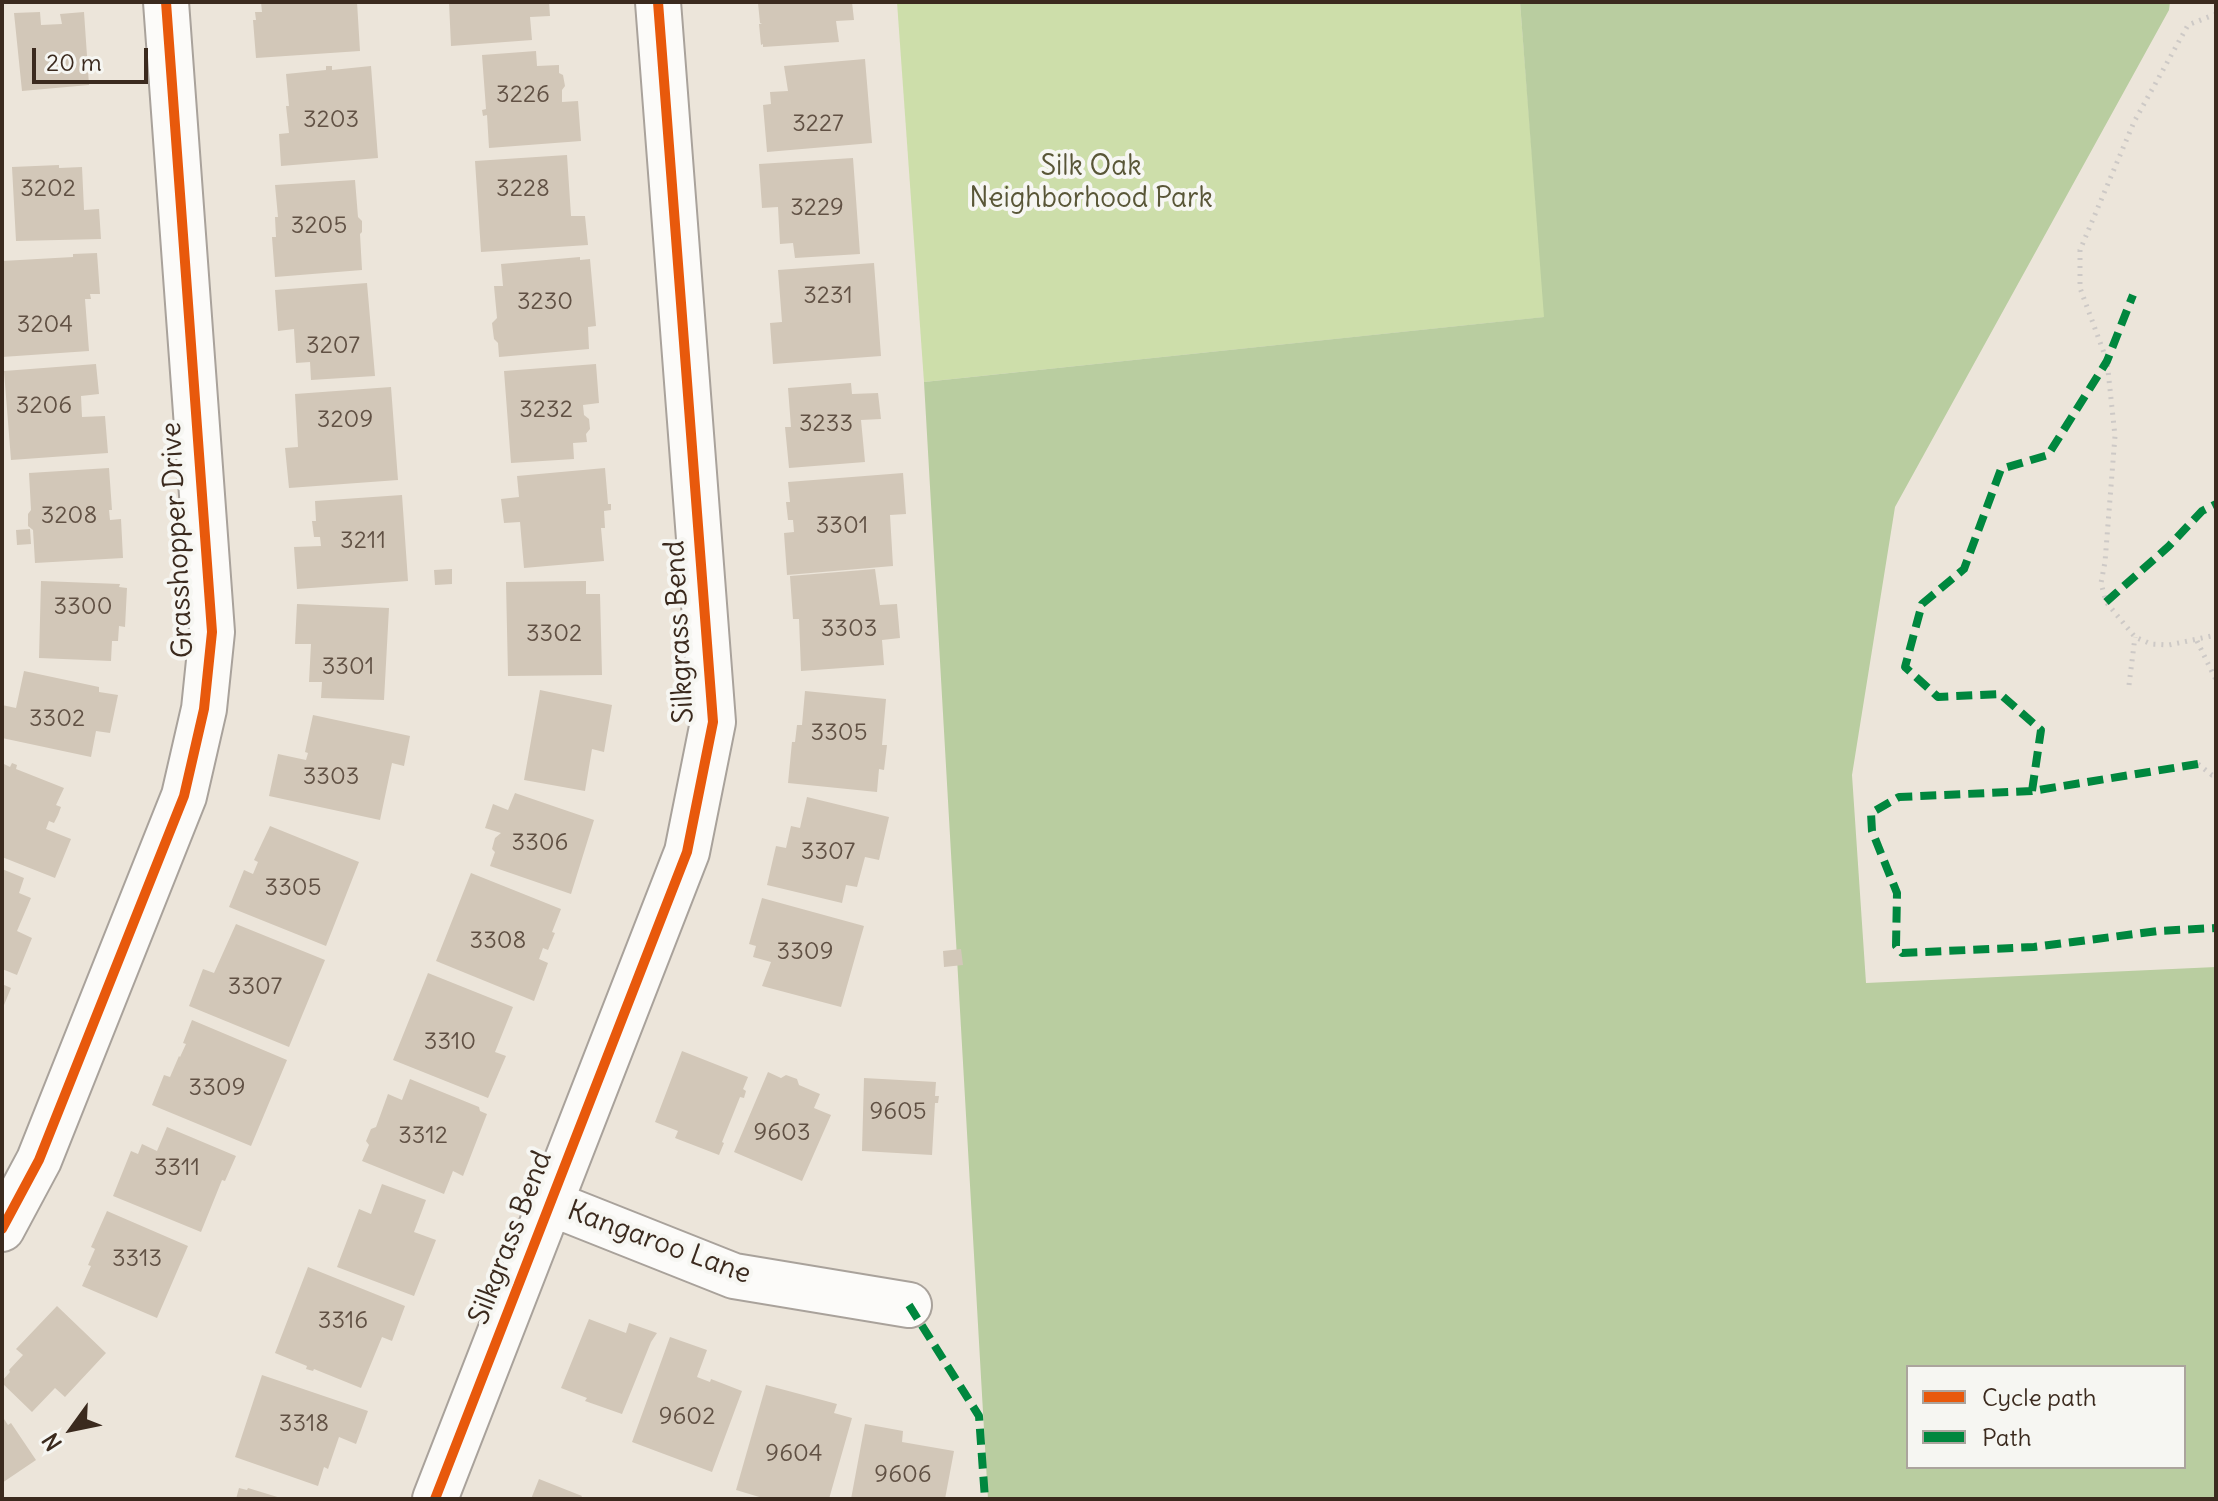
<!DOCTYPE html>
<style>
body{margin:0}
#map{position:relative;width:2218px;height:1501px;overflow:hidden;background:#ece5da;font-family:Delius,sans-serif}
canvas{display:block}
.frame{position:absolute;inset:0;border:4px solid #3b2a1e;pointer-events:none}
.legend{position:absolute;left:1906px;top:1365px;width:280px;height:104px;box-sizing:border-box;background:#f6f6f2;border:2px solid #aba49d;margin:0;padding:10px 14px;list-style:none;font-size:24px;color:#3b2a1e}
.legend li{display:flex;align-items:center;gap:16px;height:40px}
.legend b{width:40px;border:2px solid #aba49d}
.north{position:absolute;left:32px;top:1389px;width:80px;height:80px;-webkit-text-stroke:6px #f6f6f2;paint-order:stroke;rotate:237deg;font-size:22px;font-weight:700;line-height:32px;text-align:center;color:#3b2a1e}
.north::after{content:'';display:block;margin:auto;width:28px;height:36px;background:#3b2a1e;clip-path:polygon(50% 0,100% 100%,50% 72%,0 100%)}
.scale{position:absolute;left:32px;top:48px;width:116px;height:36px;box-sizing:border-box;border:4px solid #3b2a1e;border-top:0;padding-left:10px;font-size:24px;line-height:28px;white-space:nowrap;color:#3b2a1e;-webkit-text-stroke:6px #f6f6f2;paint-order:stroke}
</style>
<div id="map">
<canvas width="2218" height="1501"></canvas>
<div class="frame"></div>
<ul class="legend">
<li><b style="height:10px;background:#e8590c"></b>Cycle path</li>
<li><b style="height:10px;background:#00873e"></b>Path</li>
</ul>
<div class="north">N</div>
<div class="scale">20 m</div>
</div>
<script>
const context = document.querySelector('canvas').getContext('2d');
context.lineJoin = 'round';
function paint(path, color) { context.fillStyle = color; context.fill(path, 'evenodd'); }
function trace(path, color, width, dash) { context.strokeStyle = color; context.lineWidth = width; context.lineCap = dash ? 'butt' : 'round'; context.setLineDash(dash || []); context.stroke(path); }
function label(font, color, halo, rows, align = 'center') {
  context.font = font + ' Delius,sans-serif'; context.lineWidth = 8; context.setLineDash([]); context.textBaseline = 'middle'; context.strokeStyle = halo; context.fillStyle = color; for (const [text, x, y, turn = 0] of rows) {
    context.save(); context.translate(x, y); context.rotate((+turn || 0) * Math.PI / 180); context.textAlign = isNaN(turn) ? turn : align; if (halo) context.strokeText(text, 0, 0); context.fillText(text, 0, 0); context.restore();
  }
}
const green = new Path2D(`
 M897,2H1520L1545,317L924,382Z`);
const forest = new Path2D(`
 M1520,2H2170L2169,10L1895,507L1852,775L1866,983L2216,967V1499H988L924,382L1544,317ZM1908,1367H2184V1467H1908Z`);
const building = new Path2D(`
 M261,2H357L360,51L256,58L253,20H256L255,12H262Z
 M449,2H549L550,16L530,17L532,40L451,46Z
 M852,2L854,20L836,21L839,42L763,47V44L761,45L759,24H762L760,23L758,3Z
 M40,12L41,25L62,24L60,14L84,12L89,85L22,91L14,13Z
 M536,51L537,66L559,65V73L563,75L565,86L562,90V102L578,101L581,141L489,148L487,115L483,116L482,110L486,109L482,55Z
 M865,59L872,143L767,152L763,105L771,104L770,92L788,91L784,66Z
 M326,66H332V70L371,66L378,158L281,166L279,134L289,133L286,106H289L286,74L326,70Z
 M567,155L571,216H585L588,245L481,252L475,161Z
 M853,158L860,254L795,258L793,243L780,244L778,207L762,208L759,164Z
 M59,165V168L82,167L84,210L99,209L101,239L16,241L12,167Z
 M355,180L358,217L362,221V232L360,234L362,270L275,277L272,237H276L275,217H278L275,185Z
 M97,253L100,294H90L91,299H85L89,351L2,357V261L73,257V254Z
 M580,257V260L590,259L596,326L588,327L589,349L499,357L498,343L494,339L492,323L497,318L494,286H503L501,264Z
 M874,263L881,356L773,364L770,323L782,322L778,270Z
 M367,283L375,376L311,380L310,362L296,363L294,329L278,331L275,290Z
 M96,364L99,394L81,396L82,417L105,416L108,453L11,460L4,371Z
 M596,364L599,403L583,405L584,415L589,419L590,429L586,434L587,442L573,443L574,459L511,463L504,371Z
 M851,383L852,394L878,393L881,419L861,420L865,462L789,468L785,427H791L788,388Z
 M391,387L398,480L289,488L285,448L298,447L295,394Z
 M109,468L112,510H109L110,520L121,519L123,558L35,563L33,530L28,526V514L31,510L29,473Z
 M605,468L608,504H611V510L604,511L605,528H601L604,561L524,568L520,522L504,523L501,499L519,497L517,476Z
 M903,473L906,514L890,515L893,566L787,575L784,533L794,532L793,520H788L786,502H790L788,482Z
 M402,495L408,581L297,589L294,547L321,546L320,537H314L312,521H316L315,501Z
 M30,529L31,544L17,545L16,530Z
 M452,569V584L435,585L434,570Z
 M875,569L880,605L897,604L900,638L882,640L884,665L801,671L799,619H793L790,576Z
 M41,581L120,584L119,587L127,588L125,627L119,626L118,641H112L111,661L39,658Z
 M586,581V594H600L602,675L508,676L506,582Z
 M297,604L389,608L384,700L321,698L322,682H309L311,644H295Z
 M24,671L99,687V692L118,695L110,733L96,731L91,757L2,738V705L16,708Z
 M540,690L612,705L604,752L592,749L585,791L524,780Z
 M805,691L886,699L882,745H887L884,770L879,769L877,792L788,783L792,742H795L797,725H802Z
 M313,715L410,736L404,766L392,763L380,820L269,796L278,754L306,760L308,753L305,752Z
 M2,763L10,767L12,763L17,765L16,769L64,788L56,805L61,807L58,815L54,823L49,821L46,829L71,839L55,878L2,857Z
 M515,793L594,820L571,894L490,866L495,852L492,849L495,838L501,833L485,828L493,804L508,810Z
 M807,797L889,817L879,860L865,857L857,887L846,885L842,903L767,885L776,846L786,848L791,826L800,828Z
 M270,826L359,862L326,946L229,907L244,870L253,874L258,862L254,860Z
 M2,869L24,878L19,893L31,898L17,931L32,938L17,975L2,969Z
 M471,873L561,909L552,932L555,933L548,950L543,948L539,959L548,963L534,1001L436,961Z
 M762,898L864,926L841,1007L762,986L771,962L753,957L756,946L749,944Z
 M236,924L325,960L289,1047L189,1006L203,969L214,973Z
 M961,949L963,965L944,967L943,951Z
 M428,973L513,1007L495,1052L506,1056L488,1098L393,1060Z
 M2,984L11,988L2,1010Z
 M192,1020L287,1060L251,1146L152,1105L164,1075L170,1077L179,1056L180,1057L186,1044L183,1043Z
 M682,1051L748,1077L743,1089L746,1091L744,1098L740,1097L722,1142L724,1143L719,1155L675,1138L678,1131L655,1122Z
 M768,1072L781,1078L786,1075L797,1079L799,1085L820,1094L814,1108L831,1115L802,1181L734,1152Z
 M864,1078L936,1082L935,1096H939L938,1103H935L932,1155L862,1151Z
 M410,1079L479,1107L480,1111L487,1114L463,1176L453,1171L444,1194L362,1161L369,1145L366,1141L371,1129L376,1127L388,1094L402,1100Z
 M167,1127L236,1156L225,1181L222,1180L201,1232L113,1196L131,1151L138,1154L142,1144L157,1151Z
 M382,1184L426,1200L414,1232L436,1240L414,1296L337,1267L359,1209L371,1214Z
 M107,1211L188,1246L157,1318L82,1286L91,1266L88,1265L95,1249L91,1247Z
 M308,1267L405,1306L392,1341L382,1337L361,1388L314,1369L313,1371L306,1369L307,1366L275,1353Z
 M57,1306L106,1353L65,1397L55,1388L32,1412L2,1383V1381L10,1372L9,1370L23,1355L16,1349Z
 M589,1319L626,1333L629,1323L657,1333L651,1342L622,1414L585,1401L587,1398L561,1388Z
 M670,1337L707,1350L697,1377L710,1382L711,1379L742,1391L712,1472L632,1442Z
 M262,1375L368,1411L356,1444L339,1437L328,1469L324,1467L318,1486L235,1457Z
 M766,1385L837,1404L834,1413L852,1418L829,1499H766L736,1490Z
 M2,1416L8,1425L11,1423L36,1460L2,1483Z
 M865,1424L903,1431L902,1442L954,1451L945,1499H851Z
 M539,1479L582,1496L580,1499H531Z
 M239,1488L247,1490L248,1488L284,1499H236Z`);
const path = new Path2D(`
 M2216,14L2188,25L2134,122L2080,250V288L2107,361L2115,436L2105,562L2101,583L2106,602L2135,637L2151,644L2169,645L2216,635
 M2197,641L2216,680
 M2129,685L2135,637
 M2198,764L2212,775H2216`);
const street = new Path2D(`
 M550,1203L734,1276L909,1305
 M2,1229L39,1160L184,796L204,709L212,632L166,2
 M435,1499L687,852L713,722L658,2`);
const quiet = new Path2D(`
 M2106,602L2169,546L2202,511L2216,504
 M2198,764L2032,791L1899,797L1871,813L1872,831L1897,893L1896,946L1902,953L2034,947L2158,931L2216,928
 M2032,791L2041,730L2000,694L1938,697L1905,667L1922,604L1964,569L2001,469L2048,455L2107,361L2133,295
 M909,1305L979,1416L985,1499`);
const cycleway = new Path2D(`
 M2,1229L39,1160L184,796L204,709L212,632L166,2
 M435,1499L687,852L713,722L658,2`);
const numberNames = [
 ["3226",523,95],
 ["3203",331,120],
 ["3227",818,124],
 ["3202",48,189],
 ["3228",523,189],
 ["3229",817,208],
 ["3205",319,226],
 ["3231",828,296],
 ["3230",545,302],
 ["3204",45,325],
 ["3207",333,346],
 ["3206",44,406],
 ["3232",546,410],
 ["3209",345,420],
 ["3233",826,424],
 ["3208",69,516],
 ["3301",842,526],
 ["3211",363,541],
 ["3300",83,607],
 ["3303",849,629],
 ["3302",554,634],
 ["3301",348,667],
 ["3302",57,719],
 ["3305",839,733],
 ["3303",331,777],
 ["3306",540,843],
 ["3307",828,852],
 ["3305",293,888],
 ["3308",498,941],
 ["3309",805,952],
 ["3307",255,987],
 ["3310",450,1042],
 ["3309",217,1088],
 ["9605",898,1112],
 ["9603",782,1133],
 ["3312",423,1136],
 ["3311",177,1168],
 ["3313",137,1259],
 ["3316",343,1321],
 ["9602",687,1417],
 ["3318",304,1424],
 ["9604",794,1454],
 ["9606",903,1475]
];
const parkNames = [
 ["Silk Oak",1091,167],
 ["Neighborhood Park",1091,199]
];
const streetNames = [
 ["Grasshopper Drive",178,540,-93],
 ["Silkgrass Bend",680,632,-93],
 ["Silkgrass Bend",511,1238,-69],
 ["Kangaroo Lane",659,1243,20]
];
paint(green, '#cddeaa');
paint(forest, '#b9cda0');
paint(building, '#d2c7b8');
trace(street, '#a9a29b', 48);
trace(path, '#cdc9c6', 5, [2, 6]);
trace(street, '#fcfbf9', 44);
trace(quiet, '#00873e', 8, [16, 8]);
trace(cycleway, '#e8590c', 10);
label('24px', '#615144', null, numberNames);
label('28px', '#595637', '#f6f6f2', parkNames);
label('28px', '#3b2a1e', '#f6f6f2', streetNames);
</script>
